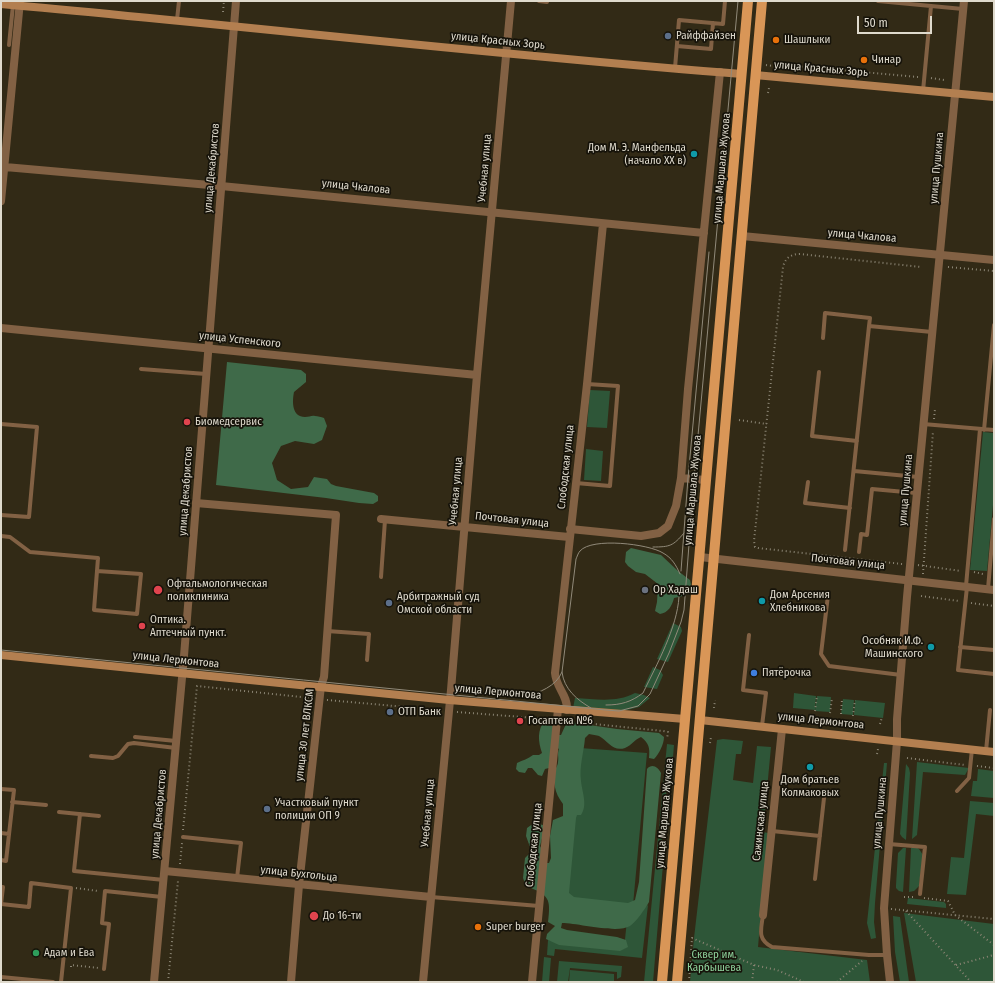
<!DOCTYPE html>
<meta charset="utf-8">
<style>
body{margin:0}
#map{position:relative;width:995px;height:983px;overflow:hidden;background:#322a16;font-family:"Fira Sans Condensed",sans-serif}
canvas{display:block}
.frame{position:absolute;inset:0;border:2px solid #dfdacd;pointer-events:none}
.scale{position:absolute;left:857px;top:16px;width:75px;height:18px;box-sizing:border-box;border:2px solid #dfdacd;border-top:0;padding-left:5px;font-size:12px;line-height:14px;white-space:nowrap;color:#dfdacd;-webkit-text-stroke:3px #16130a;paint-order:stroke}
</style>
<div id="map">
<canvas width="995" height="983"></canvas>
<div class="frame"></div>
<div class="scale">50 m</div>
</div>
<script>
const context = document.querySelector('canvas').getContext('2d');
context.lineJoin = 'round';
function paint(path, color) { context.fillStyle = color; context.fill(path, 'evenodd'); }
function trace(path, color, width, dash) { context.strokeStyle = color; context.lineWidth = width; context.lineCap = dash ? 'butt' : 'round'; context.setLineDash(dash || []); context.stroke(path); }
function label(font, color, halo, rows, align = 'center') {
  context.font = font + ' "Fira Sans Condensed",sans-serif'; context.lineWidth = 3.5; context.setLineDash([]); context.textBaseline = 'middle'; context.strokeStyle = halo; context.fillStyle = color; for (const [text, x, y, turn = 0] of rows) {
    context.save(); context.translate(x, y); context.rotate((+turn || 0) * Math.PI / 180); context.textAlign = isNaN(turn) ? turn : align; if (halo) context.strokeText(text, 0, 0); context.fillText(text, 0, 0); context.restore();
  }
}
const green = new Path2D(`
 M590,390L610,391L607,428L587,427Z
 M983,432L994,433V494L987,571L970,570Z
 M586,449L603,451L601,481L584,480Z
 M673,623L681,627L682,631L668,662L657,659Z
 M653,667L660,670L663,675L657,689L644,687Z
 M635,693L644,695L650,698L639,707L619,712L573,708L575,698C596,699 616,703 635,693Z
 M794,693L816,696L815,710L793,708Z
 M817,696L831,697L830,712L815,711Z
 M843,699L854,700L853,715L841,714Z
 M855,700L885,703L883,718L854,715Z
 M723,739L743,741L741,754H736L733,780L753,783L757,746L771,747L763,832L768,833L758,947L867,960L870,982H690L694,938L717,740Z
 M667,744L674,745L672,769L667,785L660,860L663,865L662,876L653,982H644Z
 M580,748L647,753L633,905L566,898Z
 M917,762L969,768L965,775L923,772L917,835L912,839Z
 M884,763H887L875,903L874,922L876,938L871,939L867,923Z
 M906,764L909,768L910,773L906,840L902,837L900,834Z
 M978,769L994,771V798L971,796L973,781H977Z
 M970,801L994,803V816L976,814L966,895L947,894L951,857L964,858Z
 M916,847L919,849L923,855L919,886L914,891L909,892L911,848Z
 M903,848H906L903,892L899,891L896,888V885L898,853Z
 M908,898L944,902L946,904V908L907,904Z
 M648,905L642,958L555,949L554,956L547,955L548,940L624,949L627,920Z
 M904,913L994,924V982H916Z
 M893,916L900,917L909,982H900L895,952Z
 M544,957L551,958L549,982H542Z
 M559,961L622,966L621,977L617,979V972L570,968L568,982H557Z
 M570,970L614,974V982H569Z`);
const forest = new Path2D(`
 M227,362L301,370L306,374V382L294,392C292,402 292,417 305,417C309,417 312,415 315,416C318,416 321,417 324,418L327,426L322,440L314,444L295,441L281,446L272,463L277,480L291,489L308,487L314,477L327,479L331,484L336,486L374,493L378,496V501L373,504L359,503L326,498L216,485Z
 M631,548L661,555L678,571L690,580C694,595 687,595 674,598C672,606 668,613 660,614L655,611L657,602L658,584L645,574L636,572L628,566L625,562L626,552Z
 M573,719L575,723L617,729L659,733L664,737C664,744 659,754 654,759L649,758C650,748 649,743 641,737C634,740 632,745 625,748C613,752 608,741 599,736C597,735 592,735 589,734L585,738C584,752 579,766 581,781C582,792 588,805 581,815H577L576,818L569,893L574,897L628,903L635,900L639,882L647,769C652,763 658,767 661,773L649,902C645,909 636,922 630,926C617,934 578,923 562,923L561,928L567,930L617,937L626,940L628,947L620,951L559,945L546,939L547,934L555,926L548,922C551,898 549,895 526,886L523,878L525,858L530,853V847L526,836L527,828L534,823L543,825L544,831L540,846L546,857L545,863H549L551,858L550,836L553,820L563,816V804C554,792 553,783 556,768C557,766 558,764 558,762C559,757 557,754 559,749L552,744L549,768L545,769L542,776L538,775L532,768H528L525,773L519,772L516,769L517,763C523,760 528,759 533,755H539L542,753C538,741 537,730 545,720H550L554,723V735H561L566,724Z`);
const path = new Path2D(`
 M223,12L224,1
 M766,65L788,68L795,66L918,77
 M931,78L944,80
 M768,93L769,88
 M948,267L994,271
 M934,419L935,409
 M739,420L767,424
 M902,564L758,548L755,547L754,541L783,267C785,258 791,254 800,254L921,267
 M918,565L961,571
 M974,572L983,574
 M923,574L933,431
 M921,596L959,601
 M971,603L994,606
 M327,700L440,710
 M714,708L715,700
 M815,711L817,696
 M390,712L391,706
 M457,712L548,719
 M830,713L832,698
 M841,714L842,699
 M853,716L855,700
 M564,721L663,731L668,732L667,739
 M880,724L882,717
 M710,743L711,737
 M877,754L878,749
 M907,758L965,765
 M977,766L994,768
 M183,830L197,686L311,698
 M180,864L182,843
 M76,888L98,891
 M904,897H914
 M924,898L948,901L955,915L994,945
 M891,909L994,919
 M906,911L971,982
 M956,965L994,955
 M71,967V965L99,968
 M168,982L178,881
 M689,982L692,938L754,965L777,970L804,982
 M752,982L754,965
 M837,982L862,961
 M990,982L994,980`);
const service = new Path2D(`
 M539,1L547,2
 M878,1L963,9
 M177,20L179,1
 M9,45L13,5
 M677,46L711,49L713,23
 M675,68L679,20L723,24L725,1
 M923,91L931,6
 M823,338L825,313L870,318L869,326L932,332
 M141,369L206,374
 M819,372L812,436L857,441
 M1,424L37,427L29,517L1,515
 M923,424L994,430
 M984,430L994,325
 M854,471L918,477
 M808,482L805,503L850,508
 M576,483L610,486L618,386L587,384
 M1,536L10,537L30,552L98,558L94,610L137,614L141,574L97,571
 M845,550L869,326
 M859,552L861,534L867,535L872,489L916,493
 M381,577L385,520
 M966,586L980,429
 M967,587L958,670L994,674
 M988,589L994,519
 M828,595L821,654L829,666L901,675
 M327,631L369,634L367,660
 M749,635L743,690L766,693L762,726
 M960,647L994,650
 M135,737L176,741
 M986,751L990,710
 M91,756L113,758L118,756L128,744L134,743L176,748
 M1,789L14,790L6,861L1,860
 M957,791L969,778L972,749
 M12,802L46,805
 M59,812L99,816
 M80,814L74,871L164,880
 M772,831L820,836
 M1,833L9,834
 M183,837L241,843L237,878
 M889,844L925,847L920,894
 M815,879L824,798
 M1,887H3L1,904L29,907L31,883L71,888L61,982
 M431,897L539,906
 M763,915C761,930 757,939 772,947L869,955H887
 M104,969L109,924L102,923L105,891L162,897
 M1,977L53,982`);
const minor = new Path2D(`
 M5,167L221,186L704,233
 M1,201L20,1
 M1,328L477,375
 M681,478L706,480
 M196,503L336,515L324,677L321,686L299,885L291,982
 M381,519L569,537
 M570,529L641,536L659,533L668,526L676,506L681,478L688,389L720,72
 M700,557L994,590
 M567,710C568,695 556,688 555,673L587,384L603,224
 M165,871L431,897
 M763,915L782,729
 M423,982L451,690L477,375L511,1
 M532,982L558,709`);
const tertiary = new Path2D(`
 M742,236L994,260
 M154,982L184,656L236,1
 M890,982L887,955L884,908L897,741V719L907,597L964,1`);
const secondary = new Path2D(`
 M1,4C248,26 494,55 742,74
 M755,75L994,97
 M1,655L449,700L685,719
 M700,720L994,752`);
const primary = new Path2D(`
 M662,982L748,1
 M677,982L762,1`);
const tram = new Path2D(`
 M653,547C670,547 673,546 684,533
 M681,571L688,478L709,252
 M1,650L606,710L619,711L638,706L650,694L669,653L681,622L684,610L694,479L738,1
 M526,697C539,692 556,687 562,672
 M606,705C621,705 631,702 643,693C657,664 677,628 679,597
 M591,708C577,700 564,689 562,672L576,559C577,557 578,553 580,551C592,537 649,544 663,553C672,558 676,565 680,574`);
const markers = [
 [668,36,4,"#5c6f8a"],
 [776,40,4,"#e8710a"],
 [864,60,4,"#e8710a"],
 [694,154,4,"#0f9aa8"],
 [187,422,4,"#e0444e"],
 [158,590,5,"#e0444e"],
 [645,590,4,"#6b7280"],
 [762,601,4,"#0f9aa8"],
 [389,603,4,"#5c6f8a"],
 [142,626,4,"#e0444e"],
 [931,647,4,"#0f9aa8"],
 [754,673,4,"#3f7fe0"],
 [390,712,4,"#5c6f8a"],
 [520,721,4,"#e0444e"],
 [810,767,4,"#0f9aa8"],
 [267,809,4,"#5c6f8a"],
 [314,916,5,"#e0444e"],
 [478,927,4,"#e8710a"],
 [36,953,4,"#2e9e5b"]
];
const poiNames = [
 ["Райффайзен",676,36],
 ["Шашлыки",784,40],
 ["Чинар",872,60],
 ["Дом М. Э. Манфельда",686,148,"right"],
 ["(начало XX в)",686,161,"right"],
 ["Биомедсервис",195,422],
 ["Офтальмологическая",167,584],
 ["поликлиника",167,597],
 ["Ор Хадаш",653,590],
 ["Дом Арсения",770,595],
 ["Хлебникова",770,608],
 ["Арбитражный суд",397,597],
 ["Омской области",397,610],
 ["Оптика.",150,620],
 ["Аптечный пункт.",150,633],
 ["Особняк И.Ф.",923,641,"right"],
 ["Машинского",923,654,"right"],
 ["Пятёрочка",762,673],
 ["ОТП Банк",398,712],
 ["Госаптека №6",528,721],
 ["Дом братьев",810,780,"center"],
 ["Колмаковых",810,793,"center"],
 ["Участковый пункт",275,803],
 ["полиции ОП 9",275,816],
 ["До 16-ти",323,916],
 ["Super burger",486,927],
 ["Адам и Ева",44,953]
];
const streetNames = [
 ["улица Красных Зорь",498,41,6],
 ["улица Красных Зорь",821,69,5],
 ["улица Декабристов",212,168,-85],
 ["Учебная улица",485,168,-85],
 ["улица Маршала Жукова",722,168,-85],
 ["улица Пушкина",937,168,-85],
 ["улица Чкалова",356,187,6],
 ["улица Чкалова",862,236,5],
 ["улица Успенского",240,340,6],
 ["Слободская улица",566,467,-84],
 ["улица Маршала Жукова",693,490,-85],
 ["улица Пушкина",906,490,-85],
 ["улица Декабристов",186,491,-86],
 ["Учебная улица",456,491,-85],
 ["Почтовая улица",512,520,6],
 ["Почтовая улица",848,562,6],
 ["улица Лермонтова",176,660,6],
 ["улица Лермонтова",498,692,5],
 ["улица Лермонтова",821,721,6],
 ["улица 30 лет ВЛКСМ",305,735,-83],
 ["Учебная улица",428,813,-85],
 ["улица Маршала Жукова",665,813,-85],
 ["улица Пушкина",880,813,-85],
 ["улица Декабристов",159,814,-85],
 ["Сажинская улица",761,821,-84],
 ["Слободская улица",534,845,-84],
 ["улица Бухгольца",299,874,6]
];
const parkNames = [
 ["Сквер им.",714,955],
 ["Карбышева",714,968]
];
paint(green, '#2e5638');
paint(forest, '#3f6a49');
trace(path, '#8b8574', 2, [1, 3]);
trace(service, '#826144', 4);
trace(minor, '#826144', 8);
trace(tertiary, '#826144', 8);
trace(secondary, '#b37f50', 8);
trace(primary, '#d99657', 10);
trace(tram, '#918a7a', 1);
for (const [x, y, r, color] of markers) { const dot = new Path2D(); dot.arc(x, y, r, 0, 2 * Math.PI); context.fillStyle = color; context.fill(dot); trace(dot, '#16130a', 1.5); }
label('11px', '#dfdacd', '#16130a', poiNames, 'left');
label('11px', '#dfdacd', '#16130a', streetNames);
label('11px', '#8ed29c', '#16130a', parkNames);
</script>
